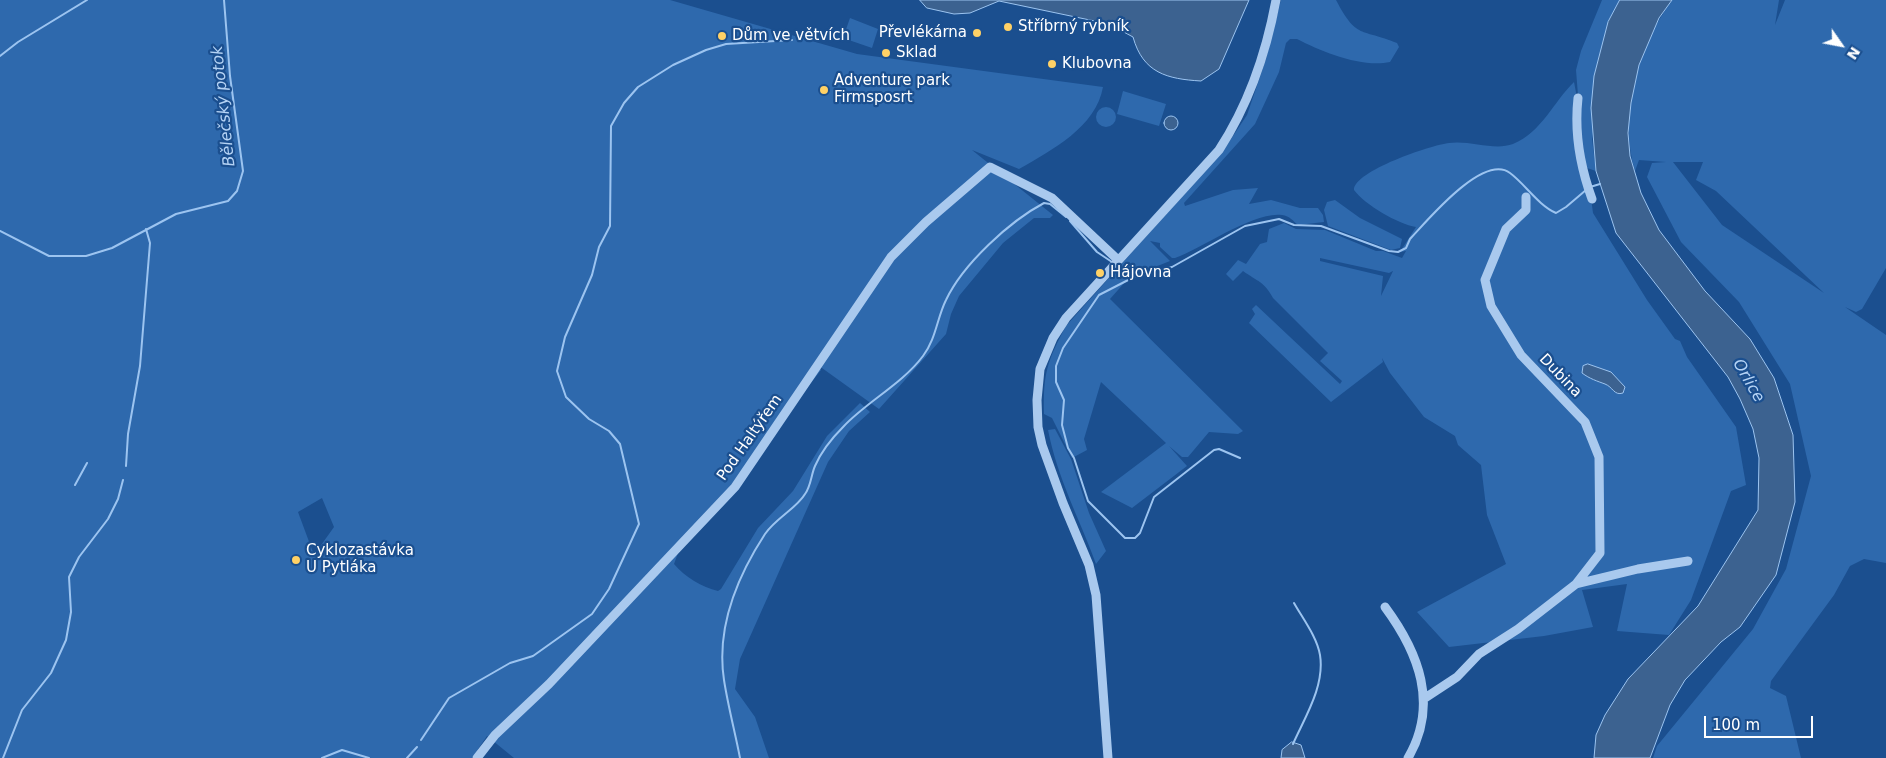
<!DOCTYPE html>
<meta charset="utf-8">
<style>
body{margin:0}
#map{position:relative;width:1886px;height:758px;overflow:hidden;background:#1b4f8f;font-family:"DejaVu Sans",sans-serif}
canvas{display:block}
.north{position:absolute;left:1816px;top:20px;width:50px;height:50px;-webkit-text-stroke:4px #1b4f8f;paint-order:stroke;rotate:123deg;font-size:14px;font-weight:700;line-height:20px;text-align:center;color:#fff}
.north::after{content:'';display:block;margin:auto;width:18px;height:22px;background:#fff;clip-path:polygon(50% 0,100% 100%,50% 72%,0 100%)}
.scale{position:absolute;left:1704px;top:716px;width:109px;height:22px;box-sizing:border-box;border:2px solid #fff;border-top:0;padding-left:6px;font-size:15px;line-height:18px;white-space:nowrap;color:#fff;-webkit-text-stroke:4px #1b4f8f;paint-order:stroke}
</style>
<div id="map">
<canvas width="1886" height="758"></canvas>
<div class="north">N</div>
<div class="scale">100 m</div>
</div>
<script>
const context = document.querySelector('canvas').getContext('2d');
context.lineJoin = 'round';
function paint(path, color) { context.fillStyle = color; context.fill(path, 'evenodd'); }
function trace(path, color, width, dash) { context.strokeStyle = color; context.lineWidth = width; context.lineCap = dash ? 'butt' : 'round'; context.setLineDash(dash || []); context.stroke(path); }
function label(font, color, halo, rows, align = 'center') {
  context.font = font + ' "DejaVu Sans",sans-serif'; context.lineWidth = 4.5; context.setLineDash([]); context.textBaseline = 'middle'; context.strokeStyle = halo; context.fillStyle = color; for (const [text, x, y, turn = 0] of rows) {
    context.save(); context.translate(x, y); context.rotate((+turn || 0) * Math.PI / 180); context.textAlign = isNaN(turn) ? turn : align; if (halo) context.strokeText(text, 0, 0); context.fillText(text, 0, 0); context.restore();
  }
}
const green = new Path2D(`
 M0,0H670L857,54L1103,87C1096,127 1052,150 1019,169L972,150L1053,215L1050,218H1034L1003,243L959,296L951,314L946,334L879,409L815,363L821,370L678,553L674,564C685,577 702,587 718,591L721,589L758,528L793,491L827,436L860,403L870,412L849,431L828,462L740,659L735,689L755,717L769,758H514L487,736L472,758H0ZM322,498L334,527L314,555L298,512Z
 M1281,0H1336C1357,40 1361,28 1397,43L1399,47L1390,62C1362,68 1322,52 1297,39H1290L1286,43L1279,72L1255,124L1184,203L1185,206L1233,190L1258,188L1249,204L1271,200L1300,208H1318L1323,215L1324,222L1298,225C1293,221 1290,216 1282,215C1254,211 1203,248 1175,258H1172L1160,247V243L1150,241L1170,261L1145,271L1134,272L1110,299L1243,431L1238,434L1209,432L1188,457H1182L1169,446L1187,466L1132,508L1101,492L1166,443L1101,382L1084,439L1087,450L1072,458L1052,418L1044,414C1043,374 1047,361 1066,326L1225,148L1247,115L1266,59Z
 M1602,0H1620L1608,22L1592,139L1596,171L1587,168L1593,213L1647,300L1675,339L1680,341L1687,357L1736,427L1746,485L1731,491L1691,600L1669,635L1617,631L1627,584L1582,590L1593,627L1544,636L1449,647L1417,612L1506,564L1487,515L1481,465L1458,445L1455,436L1424,417L1390,373L1382,358L1383,362L1331,402L1249,323L1255,314L1252,309L1256,305L1340,384L1342,381L1320,361L1328,353L1273,298C1264,281 1258,282 1243,271L1233,281L1226,274L1238,260L1246,264L1260,244L1267,242L1269,229L1284,223L1296,229L1325,230L1376,251H1383L1402,258L1406,251L1400,252L1416,227C1398,224 1365,205 1354,190C1354,171 1431,145 1449,143C1470,140 1494,151 1513,144C1542,132 1554,101 1574,82L1579,108L1576,70L1581,51ZM1320,258L1389,273L1393,271L1381,296L1383,276L1320,261Z
 M1672,0H1779L1775,25L1785,0H1886V268L1862,309L1856,312L1845,307L1886,335V563L1864,559L1850,566L1834,595L1771,681L1770,688L1786,696L1801,758H1653L1657,746L1753,629L1786,569L1811,476L1790,384L1739,302L1681,242L1647,177L1652,163L1666,162L1639,160L1635,171C1618,114 1638,47 1672,0ZM1673,162H1703L1696,180L1716,191L1824,293L1722,225Z
 M850,18L878,29L872,48L843,38Z
 M1123,91L1166,104L1159,126L1117,114Z
 M1096 117a10 10 0 1 1 20 0a10 10 0 1 1-20 0Z
 M1335,200L1360,218L1402,239L1400,248L1391,250L1328,226L1324,210L1327,202Z
 M1055,429L1071,459L1089,513L1106,551L1096,564C1079,517 1058,480 1048,430Z`);
const water = new Path2D(`
 M920,0H1249L1219,69L1201,81C1167,79 1143,73 1133,37L1109,24L999,1L970,13L954,14L927,8Z
 M1620,0H1672L1659,18L1639,65L1631,103L1628,133L1630,156L1641,193L1659,230L1705,291L1750,339L1774,378L1793,435L1795,502L1776,575L1740,627L1721,642L1685,680L1670,705L1650,758H1594L1596,735L1605,715L1628,679L1698,606L1758,510L1759,458L1753,429L1740,399L1728,377L1616,233L1596,171L1591,108L1594,76L1608,22Z
 M1164 123a7 7 0 1 1 14 0a7 7 0 1 1-14 0Z
 M1588,364L1611,372L1625,387L1623,393C1614,396 1613,387 1605,384C1597,381 1590,379 1582,373L1583,366Z
 M1292,742L1301,745L1305,758H1281L1282,750Z`);
const stream = new Path2D(`
 M0,56L18,42L87,0
 M1590,187L1600,184
 M1070,221L1097,252L1112,262
 M0,231L49,256H86L112,248L176,214L228,201L237,191L243,171L230,76L224,0
 M1118,266L1134,277
 M1240,458L1219,449L1214,450L1154,497L1140,533L1135,538H1125L1088,501L1074,458L1068,448L1062,425L1064,400L1056,382V366L1063,348L1099,295L1134,277L1172,267L1245,226L1279,219L1294,225L1321,226L1389,251L1398,252L1406,248L1410,239C1427,221 1483,153 1510,173C1525,184 1538,205 1556,213L1566,207L1586,190
 M126,466L128,434L140,366L150,243L146,229
 M75,485L87,463
 M421,740L449,698L510,663L533,656L592,614L609,589L639,524L620,444L609,431L589,419L566,397L557,371L565,337L592,275L599,247L610,226L611,126L624,103L638,87L673,65L706,50L726,44L792,40
 M1293,744C1305,717 1325,686 1320,655C1317,637 1303,619 1294,603
 M3,758L22,710L51,673L66,640L71,612L69,577L79,557L108,519L118,499L123,480
 M322,758L342,750L369,758
 M407,758L417,747
 M740,758C735,732 728,706 724,680C716,628 737,577 765,534C776,518 797,508 805,494C811,486 811,475 815,466C821,452 833,437 844,426C868,401 902,384 923,356C936,339 937,318 946,300C963,264 1010,221 1044,203L1050,204L1066,217`);
const minor = new Path2D(`
 M1578,98C1574,134 1580,166 1592,199
 M1576,584L1638,569L1688,561
 M1385,607C1419,653 1439,705 1408,758
 M1425,698L1457,677L1479,654L1518,629L1576,584L1600,553L1599,457L1585,422L1521,355L1491,306L1485,280L1506,229L1526,210V197
 M477,758L495,735L549,684L735,487L891,257L926,222L990,167L1052,198L1117,259
 M1108,758L1096,595L1089,565L1063,503L1042,445L1038,427L1037,400L1040,369L1053,338L1066,318L1219,150C1249,104 1266,54 1276,0`);
const markers = [
 [1008,27,5,"#ffd166"],
 [977,33,5,"#ffd166"],
 [722,36,5,"#ffd166"],
 [886,53,5,"#ffd166"],
 [1052,64,5,"#ffd166"],
 [824,90,5,"#ffd166"],
 [1100,273,5,"#ffd166"],
 [296,560,5,"#ffd166"]
];
const poiNames = [
 ["Stříbrný rybník",1018,27],
 ["Převlékárna",967,33,"right"],
 ["Dům ve větvích",732,36],
 ["Sklad",896,53],
 ["Klubovna",1062,64],
 ["Adventure park",834,81],
 ["Firmsposrt",834,98],
 ["Hájovna",1110,273],
 ["Cyklozastávka",306,551],
 ["U Pytláka",306,568]
];
const streetNames = [
 ["Dubina",1560,376,46],
 ["Pod Haltýřem",750,438,-55]
];
const waterNames = [
 ["Bělečský potok",224,106,-96],
 ["Orlice",1748,381,60]
];
paint(green, '#2e69ad');
paint(water, '#3c6290');
trace(water, '#9cc4f0', 1);
trace(stream, '#9cc4f0', 2);
trace(minor, '#a9c9ee', 9);
for (const [x, y, r, color] of markers) { const dot = new Path2D(); dot.arc(x, y, r, 0, 2 * Math.PI); context.fillStyle = color; context.fill(dot); trace(dot, '#1b4f8f', 2); }
label('15px', '#fff', '#1b4f8f', poiNames, 'left');
label('15px', '#fff', '#1b4f8f', streetNames);
label('italic 16px', '#b5d3f5', '#1b4f8f', waterNames);
</script>
